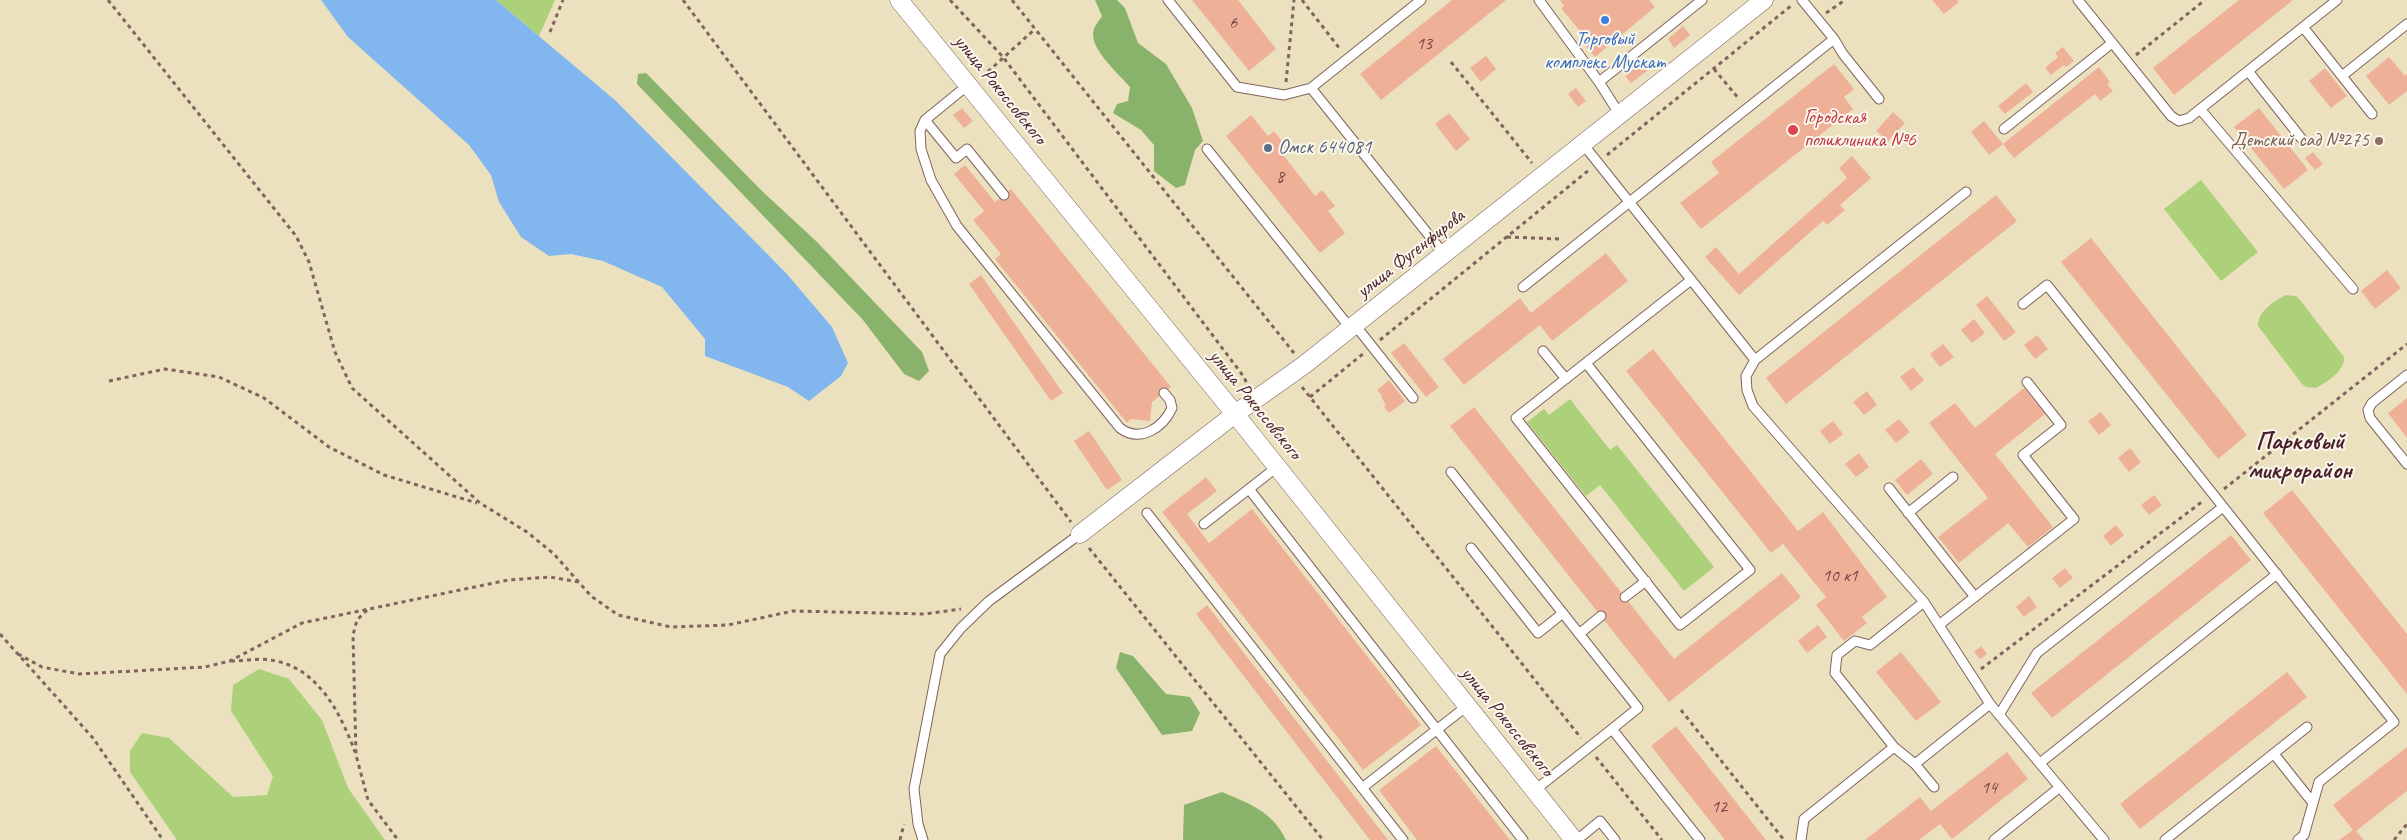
<!DOCTYPE html>
<meta charset="utf-8">
<style>
body{margin:0}
canvas{display:block;background:#ebe1bf}
</style>
<canvas width="2407" height="840"></canvas>
<script>
const context = document.querySelector('canvas').getContext('2d');
context.lineJoin = 'round';
function paint(path, color) { context.fillStyle = color; context.fill(path, 'evenodd'); }
function trace(path, color, width, dash) { context.strokeStyle = color; context.lineWidth = width; context.lineCap = dash ? 'butt' : 'round'; context.setLineDash(dash || []); context.stroke(path); }
function label(font, color, halo, rows, align = 'center') {
  context.font = font + ' Caveat,sans-serif'; context.lineWidth = 4; context.setLineDash([]); context.textBaseline = 'middle'; context.strokeStyle = halo; context.fillStyle = color; for (const [text, x, y, turn = 0] of rows) {
    context.save(); context.translate(x, y); context.rotate((+turn || 0) * Math.PI / 180); context.textAlign = isNaN(turn) ? turn : align; if (halo) context.strokeText(text, 0, 0); context.fillText(text, 0, 0); context.restore();
  }
}
const green = new Path2D(`
 M496,0H555L539,36Z
 M2201,180L2258,252L2221,281L2164,209Z
 M2286,295L2296,296L2300,300L2344,357C2345,371 2327,382 2316,388L2306,387L2302,384L2258,326C2257,312 2274,301 2286,295Z
 M1570,399L1610,450L1617,445L1714,567L1684,591L1600,485L1586,496L1527,422L1544,409L1549,415Z
 M259,669L289,679L322,720L348,788L385,840H177L130,772V751L142,733L169,738L233,797L267,795L273,776L231,711L233,685Z`);
const forest = new Path2D(`
 M1095,0H1117L1125,8L1138,43L1166,64L1192,108L1203,141L1195,150L1185,185L1176,188L1154,171V145L1141,130L1113,113L1117,104L1128,101L1130,87C1119,74 1087,47 1094,29C1095,25 1100,20 1102,16Z
 M646,73L763,192L816,241L922,352L929,371L919,381L904,374L863,320L637,84L638,74Z
 M1120,652L1133,656L1166,694L1190,697L1200,713L1192,731L1162,735L1116,668Z
 M1222,792C1250,804 1272,811 1286,840H1183L1184,805Z`);
const water = new Path2D(`
 M321,0H496L616,101L786,273L832,327L848,363L841,376L809,401L788,387L705,356V339L662,287L603,261L571,254L549,256L521,237L499,202L491,175L469,145L348,37Z`);
const building = new Path2D(`
 M1192,0H1238L1276,49L1249,71Z
 M1452,0H1506L1381,100L1360,74Z
 M1560,0H1649L1655,7L1595,57L1581,40L1585,37L1561,8L1564,6Z
 M1932,0H1957L1959,2L1944,14Z
 M2239,0H2293L2174,95L2153,68Z
 M1683,26L1690,35L1674,48L1668,39Z
 M2063,47L2074,61L2066,67L2064,65L2051,75L2045,68L2058,57L2055,53Z
 M1486,56L1496,69L1481,82L1470,68Z
 M2389,57L2405,76L2407,74V91L2389,105L2366,76Z
 M1641,63L1647,71L1631,83L1625,76Z
 M1834,64L1854,89L1844,97L1853,109L1701,229L1680,203L1719,173L1711,162Z
 M2099,67L2110,82L2107,84L2113,91L2100,101L2095,94L2014,158L2003,144Z
 M2325,68L2347,96L2331,108L2309,81Z
 M2026,83L2033,92L2005,114L1998,106Z
 M1576,88L1586,101L1578,107L1568,94Z
 M962,108L973,121L964,128L953,115Z
 M2259,108L2308,170L2284,189L2234,127Z
 M1893,112L1905,123L1888,141L1876,131Z
 M1449,113L1470,139L1456,151L1435,124Z
 M1251,115L1268,136L1274,131L1287,148L1281,152L1315,196L1322,190L1335,206L1328,211L1345,233L1320,253L1226,136Z
 M1984,121L2003,144L1989,155L1971,132Z
 M2313,152L2323,164L2315,170L2305,158Z
 M1852,156L1871,178L1840,205L1845,210L1827,225L1823,221L1739,295L1705,257L1716,247L1739,274L1847,178L1839,168Z
 M965,165L995,202L1011,189L1171,387L1152,402L1150,421L1131,419L1127,423L995,259L1001,254L973,220L984,211L954,174Z
 M1996,195L2017,221L1786,404L1766,378Z
 M2091,238L2247,435L2218,459L2061,262Z
 M1606,253L1628,281L1552,341L1540,325L1464,385L1443,359L1520,298L1531,313Z
 M2387,270L2401,288L2375,309L2361,291Z
 M981,275L1063,393L1051,401L969,284Z
 M1987,296L2016,332L2004,341L1976,305Z
 M1974,319L1985,333L1972,343L1961,330Z
 M2037,335L2048,349L2035,359L2024,345Z
 M1404,343L1439,387L1426,397L1391,353Z
 M1943,344L1954,357L1940,367L1930,354Z
 M1653,349L1798,531L1823,512L1887,597L1862,617L1867,623L1844,641L1816,605L1826,597L1783,544L1771,553L1626,371Z
 M1913,367L1924,380L1911,391L1900,377Z
 M1389,380L1405,401L1389,413L1384,407L1386,405L1381,397L1382,396L1377,390Z
 M2024,388L2045,414L1995,454L2053,527L2028,547L2008,523L1959,563L1938,537L1988,498L1929,423L1955,403L1975,428Z
 M1867,391L1877,405L1864,415L1853,402Z
 M2407,398V438L2388,413Z
 M1474,407L1674,659L1782,573L1801,597L1669,702L1450,426Z
 M2101,412L2111,425L2099,435L2088,421Z
 M1899,419L1910,432L1896,443L1885,430Z
 M1833,421L1843,434L1830,444L1820,431Z
 M1089,431L1122,480L1107,490L1074,441Z
 M2130,448L2141,462L2129,472L2118,458Z
 M1859,453L1869,467L1856,477L1845,464Z
 M1921,459L1933,474L1907,495L1895,480Z
 M1206,477L1217,491L1187,514L1209,543L1252,509L1421,725L1363,770L1162,512Z
 M2292,490L2407,634V694L2263,513Z
 M2154,495L2162,505L2149,515L2141,505Z
 M2116,525L2124,535L2111,546L2103,536Z
 M2231,535L2251,560L2052,718L2031,693Z
 M2065,568L2073,578L2060,588L2052,578Z
 M2029,596L2037,607L2024,617L2016,607Z
 M1207,605L1388,840H1370L1196,614Z
 M1818,625L1827,637L1807,653L1798,641Z
 M1981,646L1987,654L1980,659L1974,652Z
 M1901,652L1941,702L1916,721L1876,672Z
 M2287,672L2307,697L2140,829L2120,804Z
 M1676,726L1766,840H1725L1675,777L1651,746Z
 M1436,746L1510,840H1417L1379,790Z
 M2407,747V791L2356,831L2364,840H2339L2353,830L2333,805Z
 M2007,752L2028,779L1952,839L1940,824L1919,840H1865L1920,797L1931,811Z`);
const path = new Path2D(`
 M108,0L296,236L309,262L335,352L352,388L480,503L527,532L554,554L591,596L618,615L671,627L728,625L793,611L925,614L961,609
 M683,0L1071,522
 M950,0L1003,57L1244,377L1247,384
 M1012,0L1294,353
 M1302,0L1340,49
 M1826,13L1845,0
 M550,32L563,0
 M2136,55L2205,0
 M1451,62L1532,163
 M1714,69L1739,99
 M982,77L1035,29
 M1286,82L1294,0
 M1607,155L1792,5
 M1507,237L1561,239
 M1380,340L1589,170
 M109,381L165,369L219,377L264,398L329,447L384,475L477,503
 M1302,387L1581,738
 M1310,397L1364,353
 M2224,489L2407,344
 M1089,548L1323,840
 M367,610L357,620L353,635L356,755L368,800L398,840
 M0,634L93,738L163,840
 M18,654L42,667L79,674L205,667L230,661L302,623L508,580L550,577L579,582
 M231,661C244,661 258,658 270,660C317,666 340,712 355,752
 M1981,669L2203,501
 M1681,710L1784,840
 M1596,757L1662,840
 M900,840L904,824
 M2394,840L2407,824`);
const service = new Path2D(`
 M1168,0L1237,87L1284,95L1311,88L1444,254
 M1539,0L1599,82L1620,115
 M2078,0L2171,116L2179,121L2189,118L2337,0
 M2303,27L2372,114
 M1834,39L1843,54L1879,99
 M2248,71L2301,138
 M2342,76L2407,24
 M1599,82L1702,0
 M968,85L925,120L956,158L967,149L1004,195
 M1311,88L1421,0
 M2200,109L2353,289
 M925,120L920,131L921,149L931,180L957,226L1120,428C1140,443 1163,428 1172,408L1170,400L1164,393
 M2004,129L2112,43
 M1583,144L1755,360
 M1207,149L1351,329
 M1966,192L1755,360L1746,376L1747,390L1753,406L1924,602L1990,704L2104,840
 M1523,287L1834,39L1802,0
 M2023,304L2047,285L2394,722L2319,782L2304,835L2298,840
 M1355,325L1413,398
 M1543,351L1566,379
 M1586,363L1750,570L1680,625L1516,418L1691,280
 M2407,375L2372,403L2368,410L2370,418L2407,464
 M1451,472L1638,708L1612,729
 M1889,488L1975,597
 M1249,489L1523,840
 M1147,513L1403,840
 M1908,513L1953,477
 M1204,524L1277,467
 M1471,548L1538,633L1563,613
 M1625,597L1646,581
 M1939,625L2074,519L2023,455L2061,425L2027,382
 M1579,634L1601,616
 M1999,715L2037,653L2223,507
 M1894,747L1835,673L1837,655L1855,641L1870,645L1924,602
 M2274,754L2313,803
 M2040,763L2277,574
 M1915,764L1934,787
 M1362,788L1467,706
 M1535,790L1612,729L1700,840
 M923,840L918,824L914,789L940,654L961,628L989,601L1080,534
 M1577,840L1600,821L1615,840
 M1801,840L1804,819L1894,747L1915,764L1990,704
 M1994,840L2060,787
 M2165,840L2307,727`);
const minor = new Path2D(`
 M899,0L1235,414L1574,840
 M1080,534L1235,414L1304,365L1764,0`);
const markers = [
 [1605,20,5,"#3f7fe0"],
 [1793,130,6,"#e0444e"],
 [2379,141,5,"#8d6e63"],
 [1268,148,5,"#5c6f8a"]
];
const numberNames = [
 ["6",1233,23],
 ["13",1424,44],
 ["8",1280,177],
 ["10 к1",1840,576],
 ["14",1989,788],
 ["12",1719,807]
];
const shopNames = [
 ["Торговый",1605,40],
 ["комплекс Мускат",1605,63]
];
const streetNames = [
 ["улица Рокоссовского",1000,90,51],
 ["улица Фугенфирова",1411,254,-38],
 ["улица Рокоссовского",1255,405,51],
 ["улица Рокоссовского",1507,722,51]
];
const healthNames = [
 ["Городская",1804,118],
 ["поликлиника №6",1804,141]
];
const educationNames = [
 ["Детский сад №275",2369,141]
];
const serviceNames = [
 ["Омск 644081",1278,148]
];
const districtNames = [
 ["Парковый",2300,442],
 ["микрорайон",2300,471]
];
paint(green, '#acd17a');
paint(forest, '#89b36a');
paint(water, '#81b6ef');
paint(building, '#eeb198');
trace(service, '#82635f', 11);
trace(minor, '#82635f', 19);
trace(path, '#82635f', 3, [4, 4]);
trace(service, '#fff', 9);
trace(minor, '#fff', 18);
for (const [x, y, r, color] of markers) { const dot = new Path2D(); dot.arc(x, y, r, 0, 2 * Math.PI); context.fillStyle = color; context.fill(dot); trace(dot, '#fbf7ec', 2); }
label('18px', '#734446', null, numberNames);
label('20px', '#366cbe', '#fbf7ec', shopNames);
label('20px', '#4a1f2b', '#fbf7ec', streetNames);
label('20px', '#be3a42', '#fbf7ec', healthNames, 'left');
label('20px', '#785e54', '#fbf7ec', educationNames, 'right');
label('20px', '#4e5e75', '#fbf7ec', serviceNames, 'left');
label('bold 25px', '#4a1f2b', '#fbf7ec', districtNames);
</script>
